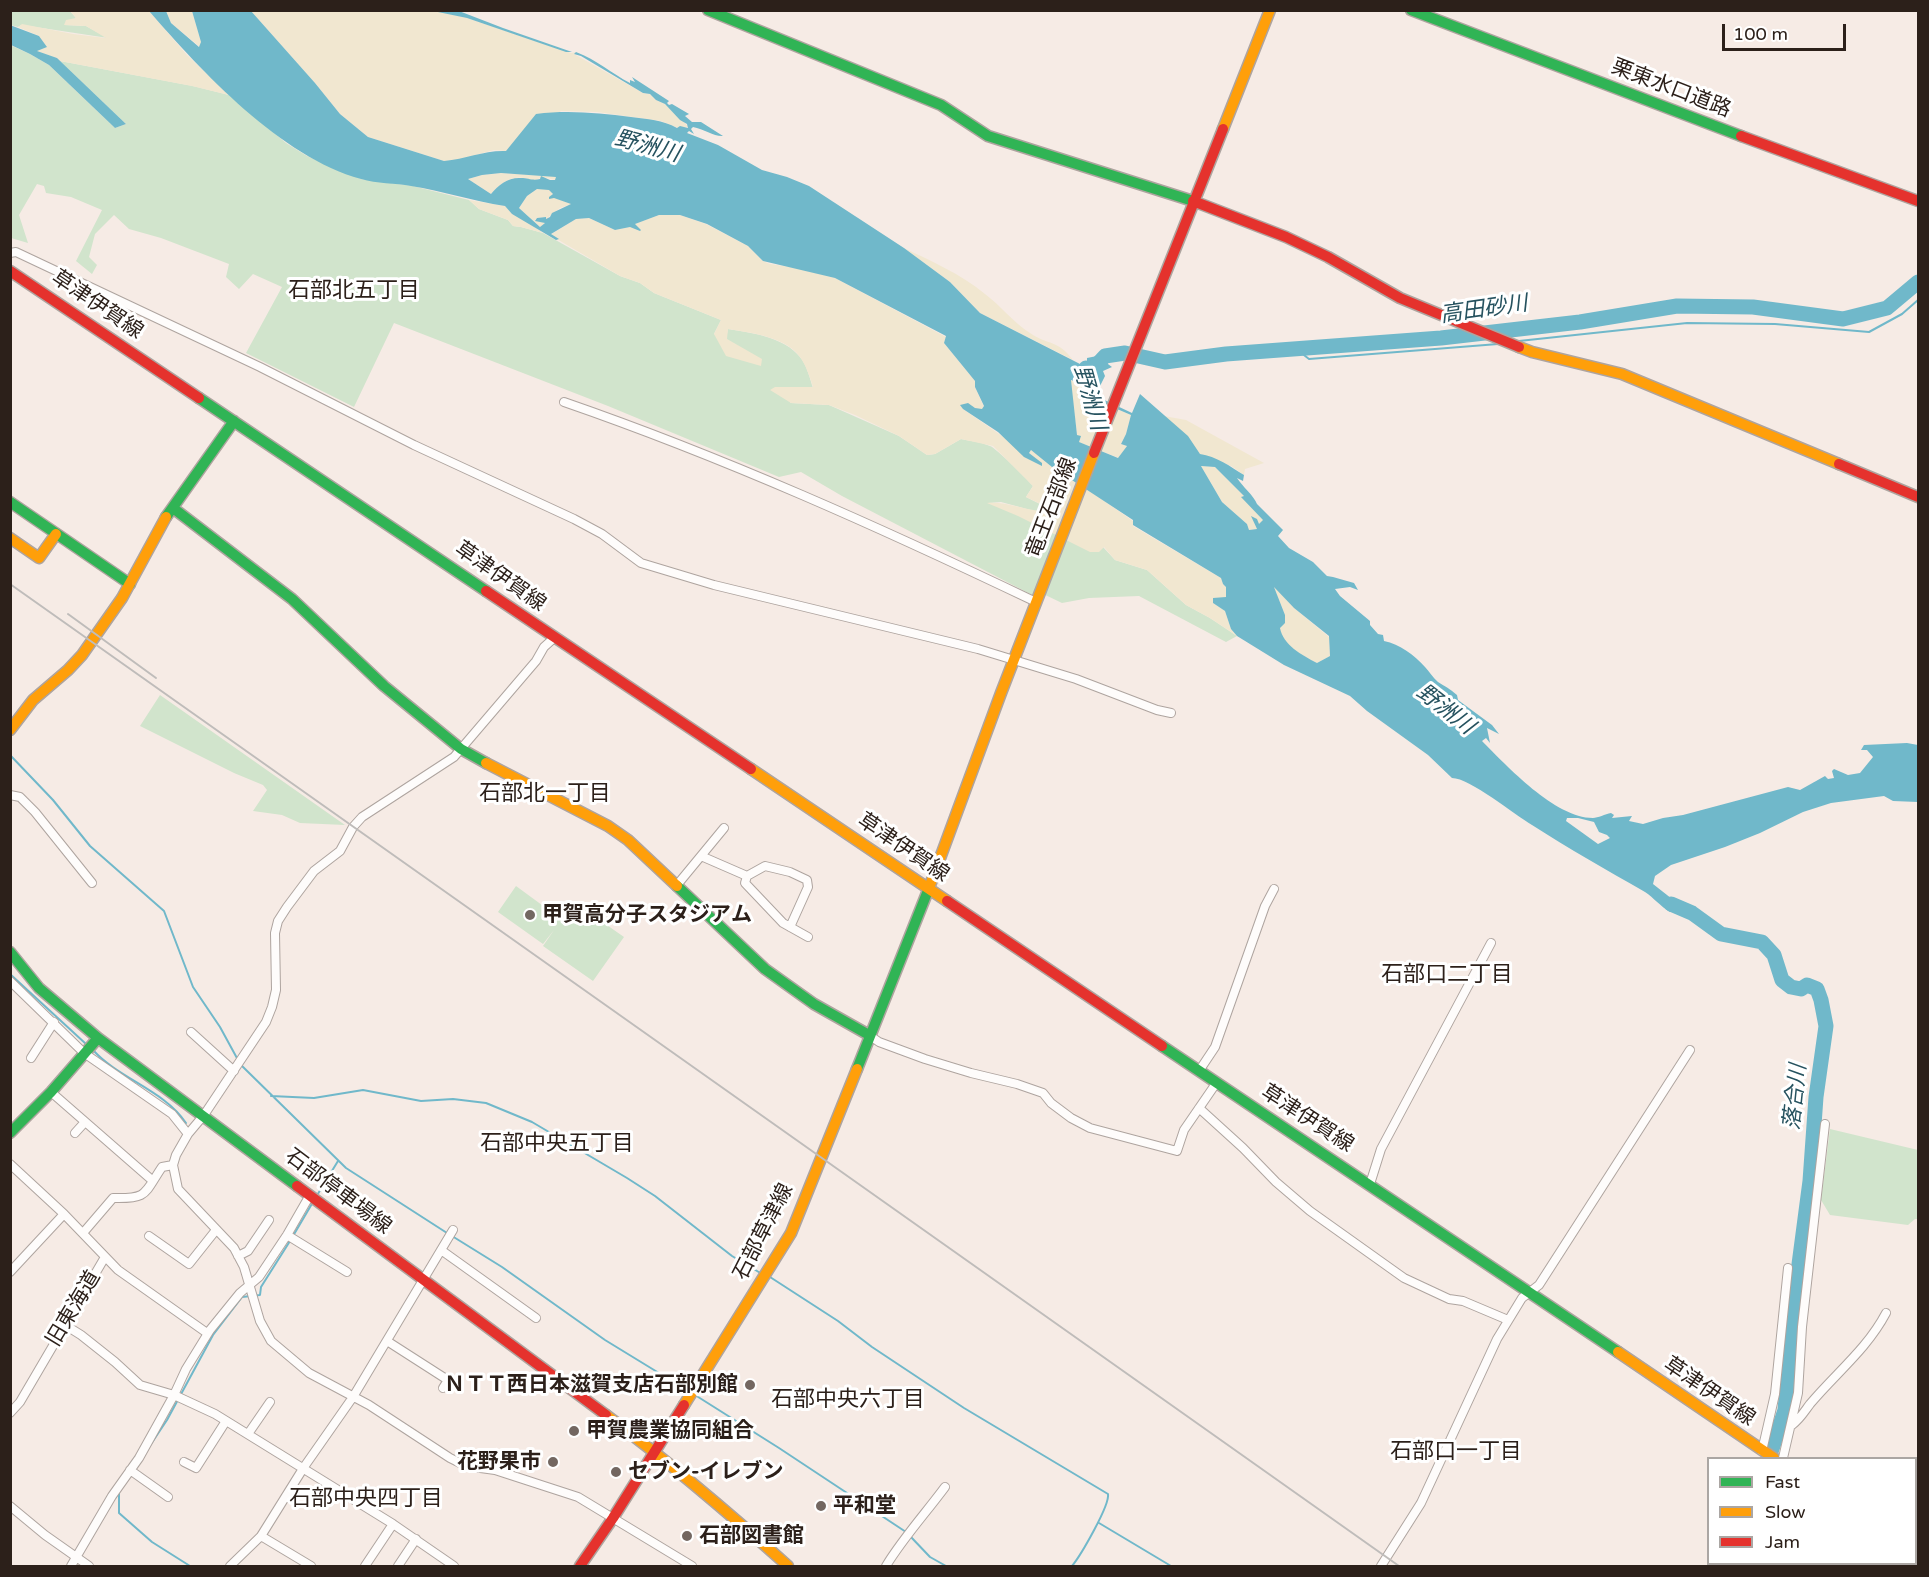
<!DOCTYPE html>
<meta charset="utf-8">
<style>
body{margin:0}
#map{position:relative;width:1929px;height:1577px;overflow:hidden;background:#f6ebe5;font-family:"Varela Round",sans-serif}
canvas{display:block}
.frame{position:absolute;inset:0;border:12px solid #2c201a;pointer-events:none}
.legend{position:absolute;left:1707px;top:1457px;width:210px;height:108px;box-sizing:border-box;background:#fff;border:2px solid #aba6a3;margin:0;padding:8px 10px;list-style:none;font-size:18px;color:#2c201a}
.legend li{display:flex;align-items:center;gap:12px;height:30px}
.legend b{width:30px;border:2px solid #aba6a3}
.scale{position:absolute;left:1722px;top:24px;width:124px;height:27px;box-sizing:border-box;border:3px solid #2c201a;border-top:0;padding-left:8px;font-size:18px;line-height:21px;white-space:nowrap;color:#2c201a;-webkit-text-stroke:4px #fff;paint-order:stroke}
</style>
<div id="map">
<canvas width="1929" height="1577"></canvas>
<div class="frame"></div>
<ul class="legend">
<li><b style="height:8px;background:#30b455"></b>Fast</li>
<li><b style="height:8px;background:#ff9f0a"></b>Slow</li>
<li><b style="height:8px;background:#e5322d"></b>Jam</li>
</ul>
<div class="scale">100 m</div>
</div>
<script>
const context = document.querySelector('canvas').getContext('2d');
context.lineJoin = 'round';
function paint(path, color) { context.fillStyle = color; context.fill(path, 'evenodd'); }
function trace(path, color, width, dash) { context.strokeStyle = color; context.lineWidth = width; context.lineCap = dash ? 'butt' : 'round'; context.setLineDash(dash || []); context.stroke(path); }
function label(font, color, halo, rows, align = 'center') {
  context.font = font + ' "Varela Round","Noto Sans JP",sans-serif'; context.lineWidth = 6; context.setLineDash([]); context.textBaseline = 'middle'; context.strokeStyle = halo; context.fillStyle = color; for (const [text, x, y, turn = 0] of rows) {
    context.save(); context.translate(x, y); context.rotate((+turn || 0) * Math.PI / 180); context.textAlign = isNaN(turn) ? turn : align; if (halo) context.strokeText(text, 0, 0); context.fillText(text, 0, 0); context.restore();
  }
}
const green = new Path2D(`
 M10,11H70L76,18L65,25L86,26L108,38L22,25L18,27L11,25Z
 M10,45L30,54L49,65L115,128L126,124L60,61L193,86L229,95L286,143L307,156L361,179L413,186L469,200L479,209L508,220L513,226L521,227L543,233L620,276L640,283L654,293L721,320L714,334L739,347L726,339L728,329C752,333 784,337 800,357C807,365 810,379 813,388L775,387L791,403L829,405L899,436L927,455L935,454L961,439C970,441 981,442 990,446C995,447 1029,481 1033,486L1026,497L1056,512H1038L1001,502L989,503L1103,547L1115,560L1147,570L1186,605L1210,618L1237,636L1226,642L1139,596L1089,598L1062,603L1037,591L1032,595L842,496L801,472L779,477L608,406L394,323L354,407L246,353L282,287L253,274L239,289L226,277L229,264L161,238L129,229L114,215L95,234L89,257L97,265L92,274L76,261L102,210L71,197L46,193L44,186L37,184L19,215L28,243L11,238Z
 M160,695L345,825L300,823L282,815L253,811L267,790L263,785L234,773L140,726Z
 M516,886L561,919L574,902L624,937L593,981L543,946L554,930L543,944L498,912Z
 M1830,1129L1918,1150V1219H1915L1908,1225L1830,1215L1821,1200Z`);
const sand = new Path2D(`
 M433,10L467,18L571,53L576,52L574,54L643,93L650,94L656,100L665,104L689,127L678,128L661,121L597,112L561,111L506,151L494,150L458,160L444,161L368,137L340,114L315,83L251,11Z
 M70,11H149L187,55L229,95L192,86L60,61L57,58L36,51L47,47L39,36L18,27L22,24L73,34L106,38L86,26L64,25L66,20L76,18Z
 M166,11H192L201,42L200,47L171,23Z
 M501,173L556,176V180L542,177L534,181C530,180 527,178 524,178C511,175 498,185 491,194L468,179L482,175Z
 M537,189H549L553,194L551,196L572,204L560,208L546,219L545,217L537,218L535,220L537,221H541L545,223L540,227L519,208L527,196Z
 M469,200L505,206L512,214L529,222L543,233L521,227L513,226L508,220L479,209Z
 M659,215H680L706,224L748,246L763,261L770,264L797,268L835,278L946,337L944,343L975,381V387L984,407L983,409H963L1041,463L1029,453L1031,450L1133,521V526L1221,578L1223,584L1226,587V597L1213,603L1225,611L1231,629L1237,636L1210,618L1186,605L1147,570L1115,560L1104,547L1099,552H1090L1018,516L987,503C1010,501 1031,514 1055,511L1026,497L1033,486L993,446L961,439L935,454L927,455L899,436L855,415L829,405L791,403L770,390L775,387H813C810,378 807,368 802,360C789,337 752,333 728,329L727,339L762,359L761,366L726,356L714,334L721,320L654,293L640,283L620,276L550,235L576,219L589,218L615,230L630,227L638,228L634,224Z
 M904,248C931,261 961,274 985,294C1001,306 1013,322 1030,333C1049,346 1057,339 1073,360L980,313L950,282Z
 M1070,380L1087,385L1089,403L1093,405L1095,400L1131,415L1126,434L1121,444L1127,446L1119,458L1078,442Z
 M1164,416L1186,420L1264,463L1245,469L1244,475L1231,466L1200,454Z
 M1201,466L1215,467L1244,496H1242L1264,520L1259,525L1252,517L1257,529L1249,530L1247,524L1222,502Z
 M1273,585L1294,608L1329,637L1330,656L1317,663C1305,657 1282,645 1280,630C1280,625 1283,620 1285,615Z`);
const water = new Path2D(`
 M149,11H166L171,23L199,47L201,42L192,11H251L315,83L340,114L368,137L444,161C466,159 485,150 506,151L536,114C568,110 599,113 631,117C647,119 663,120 677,128L680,126L688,128L687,124L680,120L665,104L656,100L650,94L643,93L581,56L574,54L576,52C597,60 611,73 630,83V80L635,82L632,77L669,101L667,103L669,105L672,104L689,114L685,116L692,122H701L723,136C715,137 704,129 693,127L691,129L694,134L689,131L687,133L718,145L762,170L787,177L809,186L904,248L950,282L980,313L1080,364L1087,367V358L1097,356L1112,367L1103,371L1105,376L1098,390V397L1132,413L1140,394L1188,436L1200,454C1216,456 1231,467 1244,475L1243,481L1237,478C1242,486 1254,496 1257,504L1283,530L1278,536L1289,548L1313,562L1327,576L1333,577L1354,583L1358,590L1350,587L1335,589L1340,596L1370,621V625L1378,634L1383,635L1384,641C1400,644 1414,655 1425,667C1429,671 1433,678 1438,682C1446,687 1449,688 1457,695L1458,700L1492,725L1499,734L1487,728L1490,743L1486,738L1482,741C1507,766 1555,818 1593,818C1598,818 1605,814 1611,813L1614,815L1612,818L1632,816L1629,821L1643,824L1663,818L1683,815L1788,787L1800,790L1825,776L1828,779L1834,778L1832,771L1834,769L1848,775L1860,773L1873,757L1867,750H1861L1864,745L1907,743L1918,745V802L1893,801L1884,796L1831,803L1803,812L1760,833L1725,847L1671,865L1655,876L1653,884L1681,906L1692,912L1689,913L1674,909L1670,912C1660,906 1654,898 1645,892C1607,870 1569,849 1532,825C1515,815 1470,778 1452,778L1428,755L1367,711L1350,696L1284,665L1237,636L1231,629L1225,611L1213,603V598L1226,597V587L1223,584L1221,578L1133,525V520L1052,467L1031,450L1029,453L1042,463V466L1024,457L998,432L963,409L960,405L968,403L975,408L982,409L984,406L975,387V381L944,343L946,336L835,278L763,261L748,246L707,224L680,215H659L635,224L641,230L640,231L630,227L615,230L589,218L576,219L551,234L559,239L556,240L512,214L505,206C473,201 442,191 411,186C395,183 377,184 361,179C281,157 202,72 149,11ZM501,173L556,177L555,180H550L541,176L540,179C532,181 529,178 521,178C509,177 498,185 491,194L468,179L482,175ZM537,189L549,190L553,194L549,197V199L554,198L571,204L552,213L550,217L546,219V217L537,218L535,221L545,223L540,227L519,208L527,196ZM1071,380L1087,385L1088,390L1085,397L1093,405L1096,400L1131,415L1126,434L1121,444L1127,446L1118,458L1079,442L1081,436L1077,435ZM1201,466L1215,467L1244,496L1241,497L1263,520L1259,524L1257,519L1251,516L1257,529L1249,530L1247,524L1222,502ZM1274,587L1294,608L1329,636L1330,656L1317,663C1302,655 1283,645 1280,628L1285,623V615ZM1578,818L1594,822L1599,832L1607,835L1610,838L1598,844L1566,821L1567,818Z
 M433,11H459L503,28L572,52H566L467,18Z
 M10,25L39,36L47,47L37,51L57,58L126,124L115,128L49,65L30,54L11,45Z`);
const stream = new Path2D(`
 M1519,341L1687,323L1775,324L1869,332L1902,314L1918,300
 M1295,348L1309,359L1498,344
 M10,755L53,800L90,846L164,911L193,987L220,1027L238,1060
 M10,974L86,1044
 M93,1050C119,1079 164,1090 186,1123
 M241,1065L346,1168L447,1233
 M271,1096L314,1098L363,1090L421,1101L453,1099L486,1103L532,1122L627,1178L655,1196L732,1256L762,1274
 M316,1197L338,1161
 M293,1236L313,1202
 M452,1236L502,1267L605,1340L690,1392
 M770,1277L838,1321L872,1347L964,1408L1108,1494C1110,1505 1081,1555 1072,1566
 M695,1395L779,1448L906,1532
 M149,1447L167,1420L213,1335L242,1297L260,1295L261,1287L290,1241
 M119,1492V1513L152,1542L190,1566
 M1099,1523L1171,1566
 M910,1536L930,1557L946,1566`);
const river = new Path2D(`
 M1086,368L1092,370L1105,356L1125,353L1165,362L1226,354L1441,338L1580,322L1677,306L1753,307L1843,319L1887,308L1918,282
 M1671,904L1692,913L1721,934L1762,942L1774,955L1782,980L1791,987L1801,989L1807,985L1817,989L1821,1000L1826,1026L1816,1097L1810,1181L1796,1287L1785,1410L1769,1458
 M1736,1566L1737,1564`);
const street = new Path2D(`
 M10,253L16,252L260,367L414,445L574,519L602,534L641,563L714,585L978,649L1076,679L1157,710L1171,713
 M564,402C726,458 881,528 1036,602
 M554,638L544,647L536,661L454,757L362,817L353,827L340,851L314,871L287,907L278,921L275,933L276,990L272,1007L266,1022L204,1115L188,1134L176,1155L173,1165L178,1189L234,1248L244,1267L260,1321L271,1341L309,1373L369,1405L450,1458L466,1466L495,1470L578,1497L692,1566
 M10,795L20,797L35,812L92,883
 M701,856L747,876L745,883L783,923L808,937
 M747,876L765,866L790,872L807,880L808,887L790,927
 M677,885L724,828
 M10,981L84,1053L172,1114L188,1134
 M191,1032L234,1071
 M869,1035L879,1042L925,1059L971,1073L1017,1084L1043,1093L1051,1103L1071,1118L1090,1128L1177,1151L1184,1130L1217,1082
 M31,1058L54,1022
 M1199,1071L1215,1047L1265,906L1274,889
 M51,1092L153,1181
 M1199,1108L1243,1148L1276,1182L1310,1211L1404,1278L1449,1299L1463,1301L1508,1320
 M75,1133L85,1122
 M10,1164L64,1214L118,1270L207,1333
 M1370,1184L1381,1149L1491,943
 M83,1233L113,1198C148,1199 144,1194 162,1167L173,1165
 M287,1235L347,1272
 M149,1236L189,1264L216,1230
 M441,1250L536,1318
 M238,1256L248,1251L269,1220
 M10,1272L64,1214
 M65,1325L81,1335L115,1362L140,1385L174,1395L215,1414L393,1524L454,1566
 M387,1341L454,1384
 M443,1388L448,1380
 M10,1413L20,1402L105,1257
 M1792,1425C1800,1419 1804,1412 1810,1404C1836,1373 1867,1349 1886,1313
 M248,1434L270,1402
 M1762,1451L1775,1394L1788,1268
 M1783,1458L1798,1393L1802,1327L1825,1124
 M184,1462L196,1468L226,1421
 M130,1470L168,1497
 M10,1506L45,1535L89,1566
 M261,1536L311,1566
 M71,1566L112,1496L139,1458L174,1395L186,1369L210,1330L240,1293L259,1277L287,1235L310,1195
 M230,1566L261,1536L304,1467L353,1397L453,1230
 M365,1566L393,1524
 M398,1566L416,1539
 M886,1566C903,1538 925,1514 945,1487
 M1381,1566L1421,1503L1497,1339L1522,1298L1539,1285L1690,1050`);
const fast = new Path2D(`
 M708,10L941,105L988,136L1193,201
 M1411,10L1741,136
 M199,398L486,591
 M10,502L130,584
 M173,508L292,599L384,686L461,749L486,763
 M166,517L234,421
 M677,886L765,969L814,1004L869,1035
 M10,952L39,988L98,1038L297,1186
 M1162,1046L1618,1352
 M857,1069L929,888
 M10,1133L51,1092L98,1038`);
const slow = new Path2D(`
 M1223,129L1270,10
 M1519,347L1532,352L1622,374L1839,464
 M10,538L39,558L56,534
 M10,730L33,700L68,670L82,655L122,598L166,517
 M486,763L608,826L628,840L677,886
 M751,769L947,901
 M929,888L1001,693L1094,453
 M1618,1352L1774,1458
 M684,1405L791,1233L857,1069
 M606,1415C669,1462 729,1513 788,1566
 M1916,1554L1918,1556`);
const jam = new Path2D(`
 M1741,136L1918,201
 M1193,201L1286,237L1328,257L1400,298L1519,347
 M10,271L199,398
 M1094,453L1223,129
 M1839,464L1918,497
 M486,591L751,769
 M947,901L1162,1046
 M297,1186L606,1415
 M580,1566L613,1518L684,1405`);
const rail = new Path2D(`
 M10,584L1399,1566
 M68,614L156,678`);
const markers = [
 [530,915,6,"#736761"],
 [750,1385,6,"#736761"],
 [574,1431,6,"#736761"],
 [553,1462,6,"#736761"],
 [616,1472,6,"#736761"],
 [821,1506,6,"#736761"],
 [687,1536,6,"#736761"]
];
const streetNames = [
 ["栗東水口道路",1671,89,21],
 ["草津伊賀線",97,305,34],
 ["竜王石部線",1052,508,-69],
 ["草津伊賀線",500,577,35],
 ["草津伊賀線",903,848,34],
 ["草津伊賀線",1307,1119,33],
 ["石部停車場線",338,1192,37],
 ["石部草津線",764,1232,-63],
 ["旧東海道",74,1309,-59],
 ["草津伊賀線",1709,1392,34]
];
const poiNames = [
 ["甲賀高分子スタジアム",542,915],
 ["ＮＴＴ西日本滋賀支店石部別館",738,1385,"right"],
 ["甲賀農業協同組合",586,1431],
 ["花野果市",541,1462,"right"],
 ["セブン-イレブン",628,1472],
 ["平和堂",833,1506],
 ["石部図書館",699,1536]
];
const waterNames = [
 ["野洲川",647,147,15],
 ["高田砂川",1484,310,-8],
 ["野洲川",1089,398,74],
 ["野洲川",1445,710,38],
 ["落合川",1796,1097,-84]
];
const neighbourhoodNames = [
 ["石部北五丁目",354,291],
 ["石部北一丁目",545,794],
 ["石部口二丁目",1447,975],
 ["石部中央五丁目",557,1144],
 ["石部中央六丁目",848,1400],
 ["石部口一丁目",1456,1452],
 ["石部中央四丁目",366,1499]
];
paint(green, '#d1e4cc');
paint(sand, '#f1e7d0');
paint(water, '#70b8ca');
trace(stream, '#70b8ca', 2);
trace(river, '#70b8ca', 15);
trace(street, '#aea49f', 10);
trace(fast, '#aea49f', 13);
trace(slow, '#aea49f', 13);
trace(jam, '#aea49f', 13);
trace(street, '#fefcfb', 8);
trace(fast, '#30b455', 10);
trace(slow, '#ff9f0a', 10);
trace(jam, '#e5322d', 10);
trace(rail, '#bfbcba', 2);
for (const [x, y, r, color] of markers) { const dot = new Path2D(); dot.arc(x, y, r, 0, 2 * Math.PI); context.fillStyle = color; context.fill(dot); trace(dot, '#fff', 2); }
label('21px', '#2c201a', '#fff', streetNames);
label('bold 21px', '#2c201a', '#fff', poiNames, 'left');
label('italic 22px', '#26525f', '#fff', waterNames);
label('22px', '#2c201a', '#fff', neighbourhoodNames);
</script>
